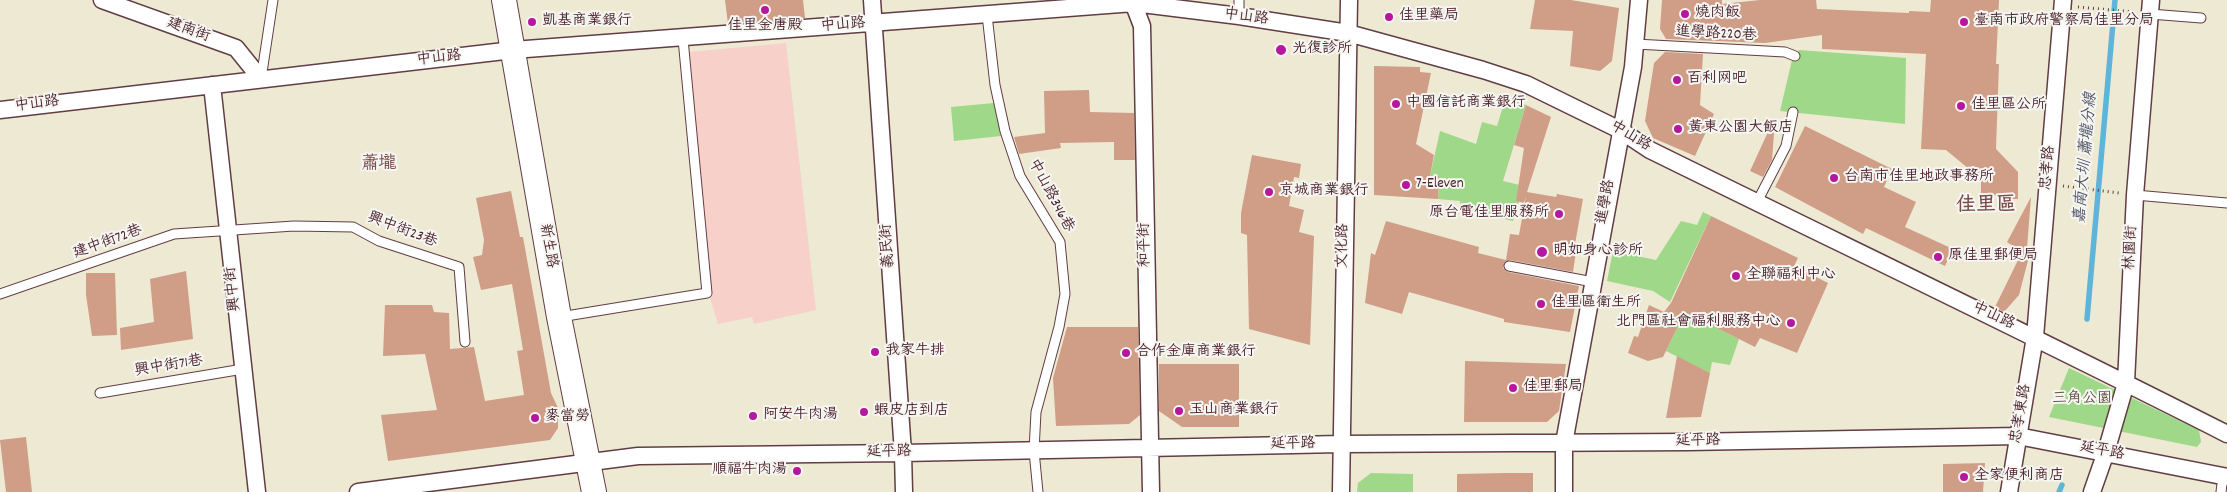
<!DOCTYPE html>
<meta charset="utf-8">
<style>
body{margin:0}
canvas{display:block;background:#ede9d3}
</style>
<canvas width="2227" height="492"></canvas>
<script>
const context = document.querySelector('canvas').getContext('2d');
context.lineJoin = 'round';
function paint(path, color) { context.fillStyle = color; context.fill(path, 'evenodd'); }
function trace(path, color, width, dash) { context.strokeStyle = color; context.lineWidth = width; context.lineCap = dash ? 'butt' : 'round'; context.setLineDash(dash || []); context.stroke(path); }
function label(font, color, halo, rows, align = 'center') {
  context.font = font + ' Dekko,"LXGW WenKai TC",sans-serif'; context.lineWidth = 4; context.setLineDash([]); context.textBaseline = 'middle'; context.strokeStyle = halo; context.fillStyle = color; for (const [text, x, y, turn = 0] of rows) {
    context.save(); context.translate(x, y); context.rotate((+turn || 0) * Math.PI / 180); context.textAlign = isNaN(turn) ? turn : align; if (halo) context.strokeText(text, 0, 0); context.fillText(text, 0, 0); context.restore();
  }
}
const built = new Path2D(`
 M786,43L816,310L754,324L752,317L718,324L709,295L689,52Z`);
const green = new Path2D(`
 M1799,50L1906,58L1905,124L1780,111L1792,60Z
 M1506,97L1526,105L1503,181L1524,186L1513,221L1460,208V201L1438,199L1439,176H1430L1440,131L1476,144L1482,122L1497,126Z
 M994,103L1001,136L954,141L951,107Z
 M1703,212L1711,216L1670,302L1653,291L1607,281L1613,251L1656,260L1681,221L1697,225Z
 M1685,312L1739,339L1730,365L1712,362L1710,373L1666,351Z
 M2069,368L2199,430L2201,442L2197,447L2049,417Z
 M1371,473L1413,474V492H1357L1358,483Z`);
const stream = new Path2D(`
 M2087,319L2115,0
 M2059,492L2062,485`);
const building = new Path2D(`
 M725,0H803L805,18L728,24Z
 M1535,0H1571L1619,8L1612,61L1600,71L1570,66L1573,31L1530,29Z
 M1662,0H1722V4L1760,0H1816L1817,9L1909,13V11L1930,12L1931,0H1999L1996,64H1999L1996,149L2018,172V199H1999L1993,194L1981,193V179L1946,150L1921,149L1926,54L1822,49V35L1765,43L1666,39L1660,29Z
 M1665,52L1703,54L1700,105L1714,114L1695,156L1653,138L1645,121L1654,63Z
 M1374,66L1420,67V72L1431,73L1416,144L1434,155L1430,176H1439L1438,199L1374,195Z
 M1089,90L1090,112L1134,113L1135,160H1114V142L1060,143L1061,148L1019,154L1014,137L1045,133L1044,91Z
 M1526,105L1551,117L1527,192L1556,197L1557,194L1583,199L1575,244L1577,245L1573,272L1510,260L1505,262L1503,268L1508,272L1579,286L1570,332L1504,322V319L1409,292L1402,314L1365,303L1371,253L1375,255L1386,221L1479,247L1478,253L1506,260L1510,234L1519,235L1526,196L1524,203L1516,201L1524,148L1514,145Z
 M1773,121H1775L1772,160L1763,177L1750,171Z
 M1805,126L1892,169L1884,187L1916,202L1905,227L1953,249L1945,266L1866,228L1863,234L1775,187Z
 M1252,155L1301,164L1299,178L1294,177L1289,206L1304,210L1299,232L1314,236L1310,345L1249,329L1247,235L1241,233V213Z
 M511,191L520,237H523L551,393L558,408V428L550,440L388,461L381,415L437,410L425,354L383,356L385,305H432L434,312L449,313L450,349L474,347L485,401L524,395L517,351L523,350L512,284L481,290L473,257L482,255L484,240L476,198Z
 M2031,197L2027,248L2031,249L2019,295L2004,312L1995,307L2022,252L2007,242Z
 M1711,216L1798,258L1794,266L1828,283L1797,353L1760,338L1755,347L1685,312L1663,357L1648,361L1628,353L1634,336L1638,337L1649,305L1664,312L1671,303Z
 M186,271L193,339L121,350L120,328L154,322L150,279Z
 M86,273H115L117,335L92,336L86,295Z
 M1067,327H1138L1140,415L1129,424L1056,426L1053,378Z
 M1677,356L1710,373L1701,417L1666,418Z
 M1465,361L1566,364L1559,411L1547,422H1464Z
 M1159,364H1239V427H1182L1159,411Z
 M26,437L32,492H6L0,440Z
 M1985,463L1983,492H1943V464Z
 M1506,473H1533V492H1457V474Z`);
const path = new Path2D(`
 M2078,7L2134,12
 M2063,186L2119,193`);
const lane = new Path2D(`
 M2150,14L2201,18
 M987,15L995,85L1005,131L1020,176L1060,242L1065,294L1059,327L1036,412L1034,451L1038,492
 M1239,16V0
 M1635,44L1785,52L1795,56
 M261,79L273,0
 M2135,195L2227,203
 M1757,202L1786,146L1793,112
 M1509,266L1593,282
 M0,294L174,234L294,226L353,227L379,241L459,267L465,342
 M560,317L707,293L683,39
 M100,393L243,369
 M2221,492L2223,476`);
const street = new Path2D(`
 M102,0L236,48L261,79
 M872,0L903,453L904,492
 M1132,0L1142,26L1151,492
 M212,85L257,492
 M0,110L513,50L1134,3L1239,16L1348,33L1483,70L1526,84L1620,130L1650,150C1843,245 2036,337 2227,434
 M358,492L638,456L903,453L1341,444L1688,442L2018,436L2227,477
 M1341,492L1349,0
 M1564,492V443L1633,67L1639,0
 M2009,492L2035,337L2063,0
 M2092,492L2106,452L2126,383L2135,195L2151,0`);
const secondary = new Path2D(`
 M504,0L559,317L594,492`);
const markers = [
 [765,10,5,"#b5179e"],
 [1685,14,5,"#b5179e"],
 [1389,17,5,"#b5179e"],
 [532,22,5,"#b5179e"],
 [1964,22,5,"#b5179e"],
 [1281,50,6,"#b5179e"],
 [1677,80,5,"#b5179e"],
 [1396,104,5,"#b5179e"],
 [1961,106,5,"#b5179e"],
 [1678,129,5,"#b5179e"],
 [1834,178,5,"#b5179e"],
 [1406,185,5,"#b5179e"],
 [1269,192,5,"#b5179e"],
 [1559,214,5,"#b5179e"],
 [1542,252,6,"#b5179e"],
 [1938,257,5,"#b5179e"],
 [1736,276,5,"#b5179e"],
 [1541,304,5,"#b5179e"],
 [1791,323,5,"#b5179e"],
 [875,352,5,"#b5179e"],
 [1126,353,5,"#b5179e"],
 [1513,388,5,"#b5179e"],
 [1179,411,5,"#b5179e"],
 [864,412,5,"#b5179e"],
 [753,416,5,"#b5179e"],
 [535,418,5,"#b5179e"],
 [797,471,5,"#b5179e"],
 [1964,477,5,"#b5179e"]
];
const poiNames = [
 ["燒肉飯",1695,14],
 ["佳里藥局",1399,17],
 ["凱基商業銀行",542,22],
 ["臺南市政府警察局佳里分局",1974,22],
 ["佳里金唐殿",765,27,"center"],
 ["光復診所",1292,50],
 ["百利网吧",1687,80],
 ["中國信託商業銀行",1406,104],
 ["佳里區公所",1971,106],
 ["黃東公園大飯店",1688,129],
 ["台南市佳里地政事務所",1844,178],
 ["7-Eleven",1416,185],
 ["京城商業銀行",1279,192],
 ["原台電佳里服務所",1549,214,"right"],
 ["明如身心診所",1553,252],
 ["原佳里郵便局",1948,257],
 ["全聯福利中心",1746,276],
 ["佳里區衛生所",1551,304],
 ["北門區社會福利服務中心",1781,323,"right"],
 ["我家牛排",885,352],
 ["合作金庫商業銀行",1136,353],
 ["佳里郵局",1523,388],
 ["玉山商業銀行",1189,411],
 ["蝦皮店到店",874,412],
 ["阿安牛肉湯",763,416],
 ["麥當勞",545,418],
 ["順福牛肉湯",787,471,"right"],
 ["全家便利商店",1974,477]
];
const streetNames = [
 ["中山路",1246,18,8],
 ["中山路",843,26,-5],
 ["建南街",188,31,20],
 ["進學路220巷",1716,35,3],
 ["中山路",439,59,-6],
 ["中山路",37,105,-7],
 ["中山路",1630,137,31],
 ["忠孝路",2049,168,-85],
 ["中山路346巷",1050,196,62],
 ["進學路",1607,202,-80],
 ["興中街23巷",402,231,21],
 ["建中街72巷",108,243,-20],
 ["和平街",1146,245,-91],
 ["新生路",547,246,80],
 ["義民街",889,246,-94],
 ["文化路",1344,246,-89],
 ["林園街",2132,248,-87],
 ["興中街",234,289,-96],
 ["中山路",1993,317,25],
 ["興中街71巷",169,367,-9],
 ["忠孝東路",2022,414,-80],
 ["延平路",1698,442,-1],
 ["延平路",1293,445,-1],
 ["延平路",2102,452,11],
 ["延平路",889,453,-1]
];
const parkNames = [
 ["三角公園",2082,400]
];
const waterNames = [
 ["嘉南大圳 蕭壠分線",2087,158,-85]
];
const quarterNames = [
 ["蕭壠",379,166]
];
const districtNames = [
 ["佳里區",1986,207]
];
paint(built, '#f7d0ca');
paint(green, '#a0d88a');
trace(stream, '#5db5da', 5.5);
paint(building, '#d09e87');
trace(lane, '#623d44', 11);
trace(street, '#623d44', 19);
trace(secondary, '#623d44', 26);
trace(path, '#623d44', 3, [1, 4]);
trace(lane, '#fff', 9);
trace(street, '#fff', 16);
trace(secondary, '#fff', 24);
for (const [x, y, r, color] of markers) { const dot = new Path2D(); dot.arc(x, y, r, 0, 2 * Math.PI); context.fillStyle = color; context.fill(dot); trace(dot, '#f6f6f2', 2); }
label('15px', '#4a1f2b', '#f6f6f2', poiNames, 'left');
label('15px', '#4a1f2b', '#f6f6f2', streetNames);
label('15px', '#645648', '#f6f6f2', parkNames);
label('italic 16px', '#515468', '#f6f6f2', waterNames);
label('18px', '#794b4b', '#f6f6f2', quarterNames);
label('bold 20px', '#794b4b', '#f6f6f2', districtNames);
</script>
